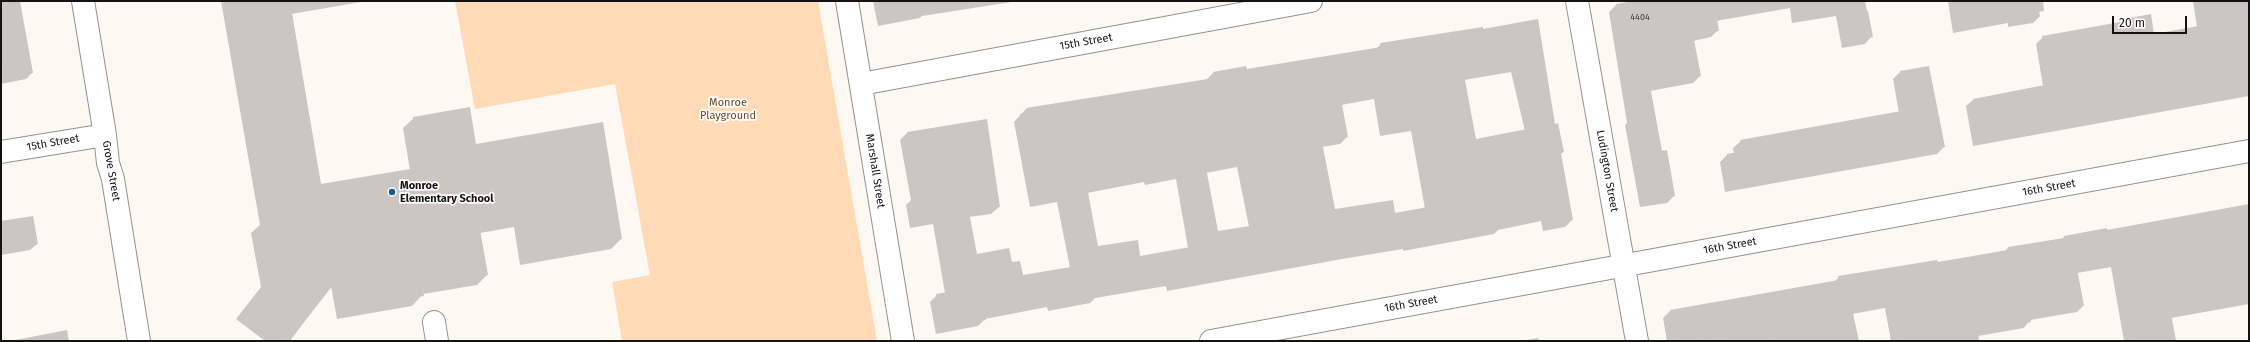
<!DOCTYPE html>
<style>
body{margin:0}
#map{position:relative;width:2250px;height:342px;overflow:hidden;background:#fdf8f2;font-family:"Fira Sans",sans-serif}
canvas{display:block}
.frame{position:absolute;inset:0;border:2px solid #151311;pointer-events:none}
.scale{position:absolute;left:2112px;top:16px;width:75px;height:18px;box-sizing:border-box;border:2px solid #151311;border-top:0;padding-left:5px;font-size:12px;line-height:14px;white-space:nowrap;color:#151311;-webkit-text-stroke:3px #fff;paint-order:stroke}
</style>
<div id="map">
<canvas width="2250" height="342"></canvas>
<div class="frame"></div>
<div class="scale">20 m</div>
</div>
<script>
const context = document.querySelector('canvas').getContext('2d');
context.lineJoin = 'round';
function paint(path, color) { context.fillStyle = color; context.fill(path, 'evenodd'); }
function trace(path, color, width, dash) { context.strokeStyle = color; context.lineWidth = width; context.lineCap = dash ? 'butt' : 'round'; context.setLineDash(dash || []); context.stroke(path); }
function label(font, color, halo, rows, align = 'center') {
  context.font = font + ' "Fira Sans",sans-serif'; context.lineWidth = 3.5; context.setLineDash([]); context.textBaseline = 'middle'; context.strokeStyle = halo; context.fillStyle = color; for (const [text, x, y, turn = 0] of rows) {
    context.save(); context.translate(x, y); context.rotate((+turn || 0) * Math.PI / 180); context.textAlign = isNaN(turn) ? turn : align; if (halo) context.strokeText(text, 0, 0); context.fillText(text, 0, 0); context.restore();
  }
}
const green = new Path2D(`
 M455,1H818L877,341H622L612,282L650,275L615,84L475,109Z`);
const shadow = new Path2D(`
 M1,1H19L32,73L26,79L1,84Z
 M221,1H367L291,14L320,185L410,170L403,128L414,118L475,145L621,239L611,249L520,265L514,227L480,233L487,275L477,285L423,294L412,306L337,319L331,286L290,341H265L236,319L261,287L251,233L260,225Z
 M873,1H1018L922,16L920,18L878,26Z
 M1640,1H1865L1872,36L1865,44L1842,48L1836,16L1792,23L1790,8L1716,21L1718,30L1711,37L1693,41L1700,76L1693,83L1650,91L1661,152L1674,196L1667,203L1640,207L1625,125L1627,123L1609,12L1616,5Z
 M1948,1H2037L2040,16L2033,23L2008,27V23L1953,33Z
 M2193,1H2249V96L1973,146L1966,106L1973,100L2043,86L2036,44L2043,37L2123,23L2126,19L2153,35L2197,27Z
 M1538,20L1554,125L1563,152L1560,155L1572,220L1565,227L1543,231L1541,221L1498,230L1494,234L1403,251V249L1342,259L1167,291L1166,286L1095,298L1090,303L1048,311L1047,307L985,319L978,326L936,334L930,302L937,295L945,293L933,224L910,228L906,205L911,200L900,140L907,133L999,207L991,214L969,217L976,256L1011,264L1022,276L1070,268L1057,202L1030,207L1014,122L1026,109L1206,80L1213,73L1246,71L1376,49L1381,44L1483,30ZM1511,72L1525,131L1475,140L1464,80ZM1374,99L1380,136L1411,131L1425,209L1394,214L1334,210L1322,147L1340,144L1347,137L1341,105ZM1237,167L1249,227L1217,232L1206,173ZM1176,179L1188,248L1139,257L1097,248L1087,193L1144,182L1145,185Z
 M1900,72L1944,147L1937,154L1725,192L1720,162L1727,155L1734,153L1733,148L1741,141L1899,113L1893,79Z
 M2249,205V304L2171,318L2175,341H2124L2111,267L2077,273L2083,306L2077,312L2030,320L2024,328L1978,336V341H1891L1885,308L1852,314L1858,341H1667L1663,318L1670,311L1835,281L1839,277L1937,264L2005,251L2008,248L2062,239L2064,237L2106,231Z
 M33,217L37,244L30,250L1,255V222Z
 M67,330L69,341H10Z
 M1538,338L1539,341H1520Z`);
const building = new Path2D(`
 M1,1H20L33,73L4,79L1,61Z
 M233,1H290L321,184L422,167L413,117L470,107L476,144L603,122L622,239L530,255L524,217L479,224L488,275L422,286L424,296L347,309L341,275L289,341L246,308L271,275L262,222L271,220Z
 M1634,1H1714L1719,31L1693,35L1701,76L1650,86L1662,151L1667,150L1675,196L1647,201L1631,117L1634,116L1616,4Z
 M1956,1H2043L2044,11L1960,27Z
 M2234,1H2242L2246,25L2236,27L2248,91L1980,140L1973,99L2050,84L2042,36L2126,21L2125,19L2151,14L2154,34L2220,22L2217,4Z
 M1868,11L1873,37L1849,42L1844,16Z
 M1538,19L1555,124L1558,123L1564,152L1561,153L1573,220L1550,224L1548,215L1501,224L1502,227L1453,235L1454,237L1410,245V243L1350,252L1174,284L1173,280L1098,292V296L1055,304L1054,301L985,314L986,320L942,327L936,294L953,291L940,218L917,222L913,197L918,196L907,132L987,119L1000,207L969,212L977,254L1009,248L1012,262L1020,261L1023,275L1077,266L1064,196L1037,201L1020,114L1027,113L1026,108L1214,78L1213,72L1246,66L1247,69L1381,47L1380,43L1483,27V29ZM1518,65L1532,128L1476,139L1464,75ZM1381,93L1387,129L1418,124L1433,206L1395,213L1393,200L1335,209L1322,142L1348,137L1341,99ZM1244,161L1256,225L1218,231L1206,168ZM1183,173L1196,246L1140,256L1138,240L1098,246L1087,187L1151,175L1152,179Z
 M1929,66L1945,147L1732,185L1727,154L1742,151L1740,140L1907,110L1900,71Z
 M2249,204V299L2171,313L2176,341H2132L2118,261L2077,268L2084,306L2030,315L2031,322L1978,331L1979,341H1899L1892,301L1852,309L1859,341H1770L1769,328L1693,341H1675L1670,310L1839,280L1838,276L1937,260L1938,262L2008,250V247L2064,238V236L2107,228V230Z
 M33,216L38,244L4,249L1,221Z`);
const minor = new Path2D(`
 M83,1L105,135L108,163L113,179L139,341
 M847,1L903,341
 M1577,1L1637,341
 M861,84L1311,1
 M1,152L105,135
 M434,322L437,341
 M1211,341L2249,151`);
const markers = [
 [392,192,4,"#155c90"]
];
const numberNames = [
 ["4404",1640,17]
];
const streetNames = [
 ["15th Street",1086,42,-10],
 ["15th Street",53,143,-10],
 ["Grove Street",111,171,80],
 ["Marshall Street",875,171,81],
 ["Ludington Street",1607,171,80],
 ["16th Street",2049,188,-10],
 ["16th Street",1730,246,-10],
 ["16th Street",1411,304,-10]
];
const parkNames = [
 ["Monroe",728,103],
 ["Playground",728,116]
];
const poiNames = [
 ["Monroe",400,186],
 ["Elementary School",400,199]
];
paint(green, '#fedab7');
paint(shadow, '#0003');
paint(building, '#cbc6c1');
trace(minor, '#96918c', 24);
trace(minor, '#fff', 22);
for (const [x, y, r, color] of markers) { const dot = new Path2D(); dot.arc(x, y, r, 0, 2 * Math.PI); context.fillStyle = color; context.fill(dot); trace(dot, '#fff', 1.5); }
label('9px', '#42403d', null, numberNames);
label('11px', '#151311', '#fff', streetNames);
label('11px', '#6f481c', '#fff', parkNames);
label('bold 11px', '#151311', '#fff', poiNames, 'left');
</script>
